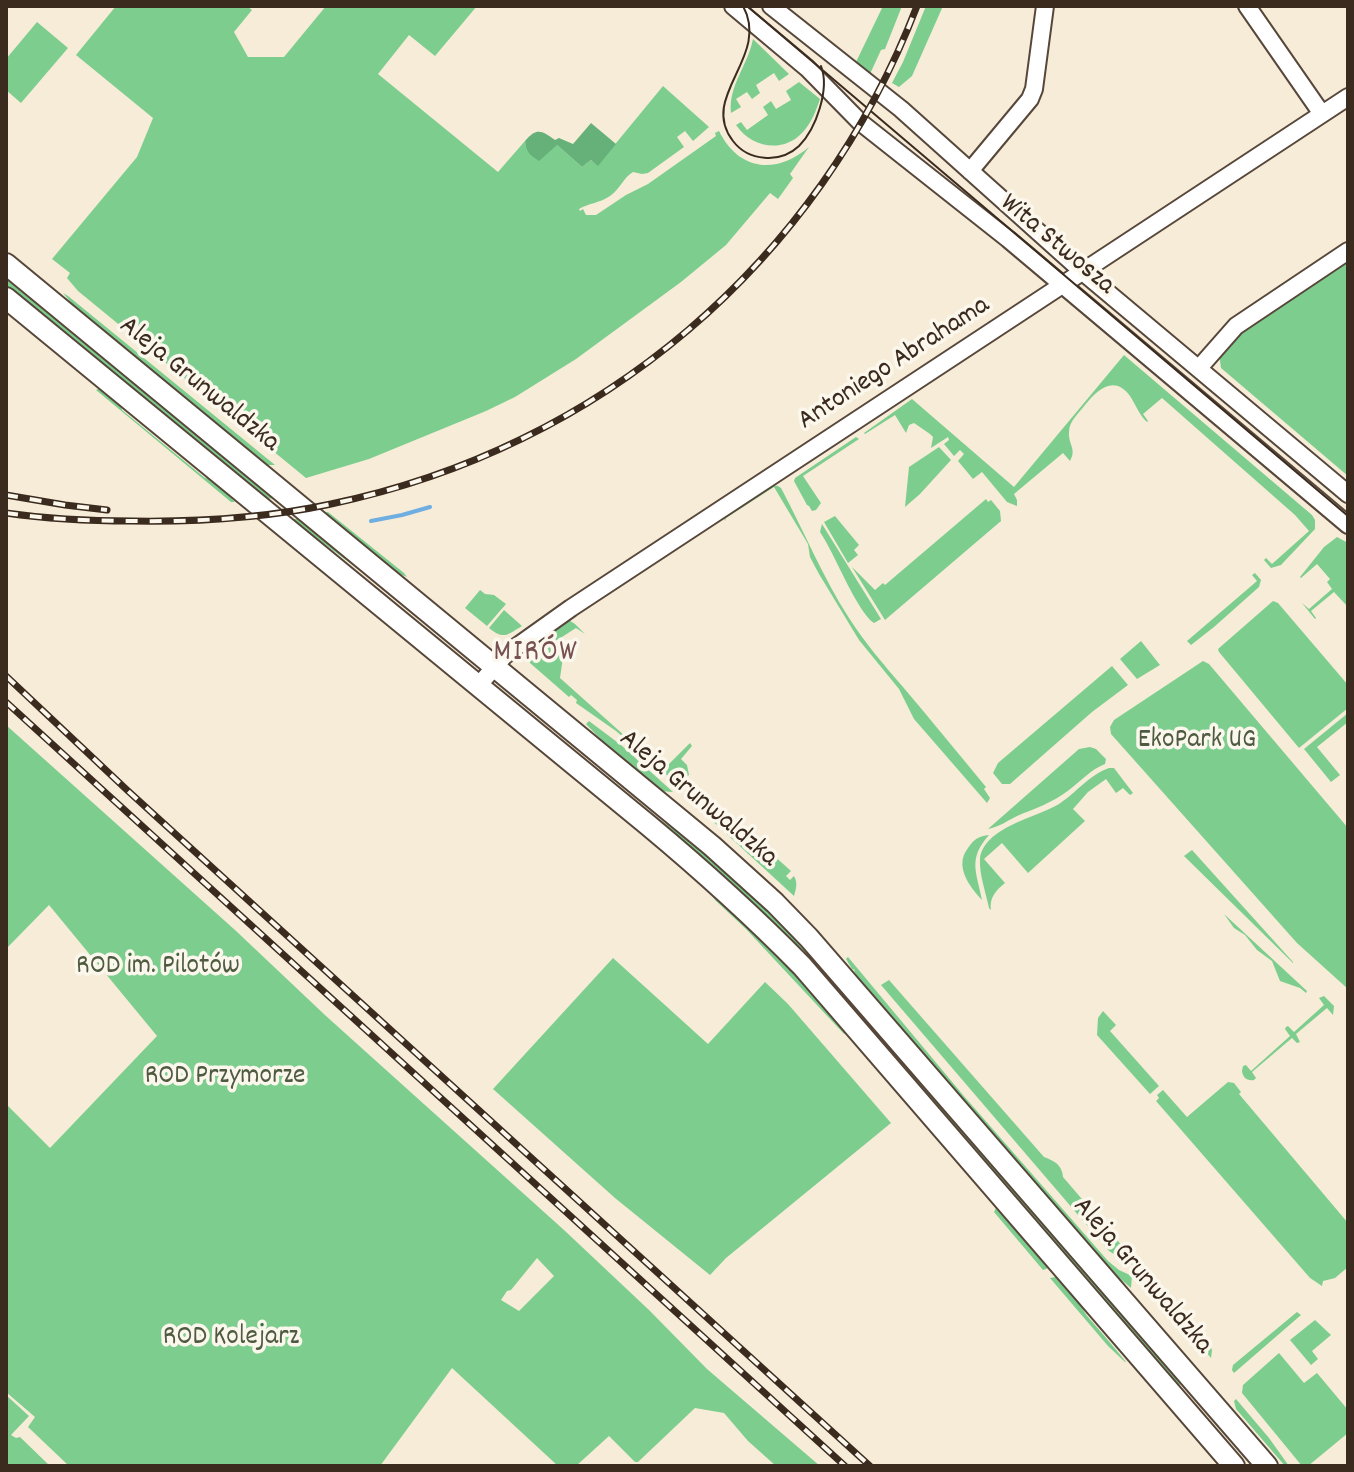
<!DOCTYPE html>
<meta charset="utf-8">
<style>
body{margin:0}
#map{position:relative;width:1354px;height:1472px;overflow:hidden;background:#f6ecd7;font-family:Dekko,sans-serif}
canvas{display:block}
.frame{position:absolute;inset:0;border:8px solid #3b2a1e;pointer-events:none}
</style>
<div id="map">
<canvas width="1354" height="1472"></canvas>
<div class="frame"></div>
</div>
<script>
const context = document.querySelector('canvas').getContext('2d');
context.lineJoin = 'round';
function paint(path, color) { context.fillStyle = color; context.fill(path, 'evenodd'); }
function trace(path, color, width, dash) { context.strokeStyle = color; context.lineWidth = width; context.lineCap = dash ? 'butt' : 'round'; context.setLineDash(dash || []); context.stroke(path); }
function label(font, color, halo, rows, align = 'center') {
  context.font = font + ' Dekko,sans-serif'; context.lineWidth = 7; context.setLineDash([]); context.textBaseline = 'middle'; context.strokeStyle = halo; context.fillStyle = color; for (const [text, x, y, turn = 0] of rows) {
    context.save(); context.translate(x, y); context.rotate((+turn || 0) * Math.PI / 180); context.textAlign = isNaN(turn) ? turn : align; if (halo) context.strokeText(text, 0, 0); context.fillText(text, 0, 0); context.restore();
  }
}
const green = new Path2D(`
 M116,6H247L252,10L234,32L248,57H284L326,6H477L435,56L409,35L378,74L498,172L525,141L526,147L557,145L582,167L591,160L598,165L663,86L709,127L693,141L685,131L677,137L684,147L648,173L642,174L633,172C623,178 620,189 610,196C600,203 589,203 579,209L580,211L583,209L586,215H596L626,195L648,184L716,136L715,133L719,131C739,171 776,175 809,147L790,174L793,178L778,199L770,193L726,245L681,282L576,359L515,397L486,411L369,459L306,478L78,291L67,278L70,273L52,259L137,157L153,118L76,55Z
 M883,6H902L885,49L881,50L870,74L856,62Z
 M926,6H943L912,76L899,87L892,83L903,62Z
 M37,22L68,48L21,103L6,90V59Z
 M753,39L789,74L779,81L774,73L756,85L760,93L752,99L747,92L736,99L741,107L731,113C728,86 748,65 753,39Z
 M799,82L820,99C816,111 811,124 802,133C782,154 751,147 736,125L741,122L747,130L768,115L763,107L771,101L776,109L791,100L786,91Z
 M1348,256V476L1221,368L1219,353L1242,327Z
 M6,276L275,498L266,499L6,286Z
 M63,293L68,296L275,465H265L78,311Z
 M1124,355L1312,515L1315,520V529L1281,565L1271,568L1264,560L1266,558L1272,564L1309,531L1295,515L1162,398L1143,414L1148,421L1147,422C1139,415 1136,405 1130,396C1114,374 1097,390 1085,405C1079,413 1069,421 1069,432C1068,444 1077,449 1070,461L1063,453L1014,494L1017,500V506L1007,502L982,472L973,479L958,461L964,454L960,450L954,456L944,444L949,440L948,437L931,448L933,437L930,434L914,423L909,425L906,433L895,415L865,434L864,433L912,399L1014,487Z
 M100,388L108,392L121,404L122,410L205,478L213,479L235,502H231L96,390Z
 M856,437L859,439L803,476L821,503L816,510L812,511L809,506L807,505L794,481L795,478Z
 M939,447L951,460L920,494L905,507L909,467Z
 M772,485L778,486L781,488C805,533 822,576 849,618C865,643 884,665 903,687C931,720 958,753 986,787L984,789L990,798L987,803L914,719L899,689L859,640L819,574L810,557L808,544L774,487L726,518L725,521L724,518L725,515Z
 M986,499L988,502L991,500L1000,511L1001,521L885,620L852,567L875,590L883,583L885,585Z
 M328,512L404,573L407,577L395,572L323,513Z
 M835,516L859,545L854,550L858,555L848,563L824,522Z
 M291,519H298L358,565L418,616L416,617L366,575Z
 M822,524L881,619L874,623C857,612 834,552 820,532Z
 M1337,537L1348,543V607L1334,592L1311,611L1316,618L1315,619L1302,603L1309,609L1332,589L1327,582L1330,579L1317,564L1301,578L1300,577L1324,547Z
 M1255,573L1261,580L1259,587L1214,627L1191,645L1187,641L1257,581L1252,575Z
 M480,590L485,594L494,595L506,604L487,626L465,608Z
 M1273,601L1278,603L1348,685V708L1299,748L1219,652L1218,649Z
 M504,610L522,626C507,635 504,640 489,628Z
 M567,619L575,624L585,634L576,628L551,644L563,657L560,678L663,770L690,743L692,746L681,759L687,765L689,775L677,784L616,731L576,703L577,700L571,695L569,697L530,663L528,656L523,652L524,649L533,642L548,653L549,651L544,640L546,635Z
 M1141,641L1160,665L1137,679L1120,659Z
 M1203,661L1209,664L1348,828V989L1297,943L1111,734L1110,727L1114,720Z
 M1112,666L1128,685L1092,712L1010,784H1002L993,773L998,763Z
 M512,700L651,813L702,850L728,872L800,941L1183,1382L1178,1386L826,982Z
 M1348,713V722L1317,747L1340,775L1331,782L1304,749Z
 M589,721L621,745L673,792L660,791L610,749L586,724Z
 M6,725L235,930L326,1016L564,1230L649,1310L707,1369L820,1466H776L748,1441L724,1413L695,1408L638,1462H635L609,1436L576,1466H558L452,1368L380,1466H69L28,1427L35,1417L6,1392V1106L7,1105L50,1148L157,1036L49,905L6,949ZM537,1258L554,1276L519,1311L501,1300L507,1291L511,1290Z
 M1090,747L1096,749L1106,759L1105,764C1090,770 1081,781 1069,790C1052,803 1036,808 1017,816C1007,821 999,827 988,829L1079,749Z
 M1109,768H1114L1133,793L1130,795L1123,788L1116,793L1106,779L1088,792L1073,809L1085,821L1028,873L1002,843L984,859L1005,883C996,890 989,898 991,910L989,908C986,893 979,874 980,859C984,827 1036,818 1059,804C1076,793 1089,775 1109,768Z
 M709,800H712L791,871L786,876L790,880L794,876C798,883 796,889 794,896L694,804Z
 M989,835C968,859 976,870 982,900C969,886 954,866 968,848C974,839 979,836 989,835Z
 M1192,850L1293,962V963L1184,856Z
 M705,886C754,932 804,979 846,1033L844,1034L746,929L715,900Z
 M1224,914L1307,991L1306,993L1300,988L1280,981L1272,961L1257,950L1245,935L1234,928Z
 M848,957L963,1095L1108,1261L1119,1270L1132,1276L1131,1288L1110,1270L859,980L854,971L855,970L852,969L846,959Z
 M613,958L708,1044L765,982L788,1004L891,1123L726,1258L710,1275L615,1198L493,1089Z
 M889,980L1044,1157C1055,1161 1062,1165 1063,1177L1136,1262L1133,1265L1126,1262L1130,1256L1124,1254L1120,1258L1109,1251L881,985Z
 M1324,996L1334,1006L1333,1015L1327,1008L1296,1034L1300,1042L1297,1043L1292,1038L1252,1072L1256,1078L1254,1080C1247,1081 1243,1078 1242,1071L1243,1066L1246,1065L1251,1071L1290,1036L1285,1029L1286,1027L1288,1026L1294,1032L1324,1005L1319,998Z
 M1103,1011L1116,1025L1110,1031L1159,1086L1150,1094L1097,1035L1098,1018Z
 M1228,1082L1234,1083L1241,1092L1239,1094L1348,1223V1267L1335,1278L1323,1281L1322,1286L1310,1278L1156,1101L1159,1098L1157,1095L1163,1090L1187,1117Z
 M996,1208L1000,1209L1051,1267L1043,1270L994,1212Z
 M1141,1268L1210,1346L1212,1350L1211,1358L1142,1275Z
 M1056,1277C1072,1283 1078,1304 1088,1317C1101,1332 1114,1347 1126,1362H1125L1108,1346L1050,1278Z
 M1297,1312L1301,1315L1234,1373L1232,1370L1233,1365Z
 M1315,1320L1331,1335L1312,1351L1318,1359L1311,1365L1290,1340Z
 M1279,1353L1304,1383L1317,1373L1348,1410V1433L1308,1466H1302L1242,1393L1243,1385Z
 M6,1395L29,1416L11,1435L16,1438L20,1437L50,1466H6Z
 M1236,1399L1269,1438L1289,1466H1285L1236,1409L1234,1401Z`);
const forest = new Path2D(`
 M591,123L616,144L598,166L591,160L582,167L557,145L539,161C530,155 526,152 525,141C537,127 542,131 555,140L559,138L573,144Z`);
const stream = new Path2D(`
 M371,521L402,515L430,507`);
const minor = new Path2D(`
 M733,6L807,68L860,122L1008,239L1348,525
 M771,6L901,109L1083,272L1348,494
 M1247,6L1322,114
 M970,171L1030,99L1034,89L1045,6
 M1199,368L1236,326L1348,251
 M478,686L505,655L571,608L1348,97`);
const major = new Path2D(`
 M6,264L712,846L775,903L809,938L1267,1466
 M6,298L648,825C702,870 753,916 802,966L1234,1466`);
const tram = new Path2D(`
 M743,6C771,57 698,96 733,141C748,161 780,164 799,146C816,129 830,89 821,66
 M747,6L1348,516`);
const rail = new Path2D(`
 M6,495L65,505L107,510
 M6,513C48,519 90,521 132,521C199,522 266,518 331,504C600,448 818,263 917,6
 M6,676L127,790L870,1466
 M6,702L845,1466`);
const streetNames = [
 ["Wita Stwosza",1056,246,40],
 ["Antoniego Abrahama",895,365,-33],
 ["Aleja Grunwaldzka",198,386,39],
 ["Aleja Grunwaldzka",697,800,40],
 ["Aleja Grunwaldzka",1141,1277,49]
];
const parkNames = [
 ["EkoPark UG",1197,742],
 ["ROD im. Pilotów",158,968],
 ["ROD Przymorze",225,1078],
 ["ROD Kolejarz",231,1339]
];
const neighbourhoodNames = [
 ["MIRÓW",536,655]
];
paint(green, '#7dce8e');
paint(forest, '#66b179');
trace(stream, '#6eaee1', 4);
trace(minor, '#57473a', 20);
trace(major, '#57473a', 24);
trace(minor, '#fff', 16);
trace(major, '#fff', 20);
trace(tram, '#3b2a1e', 2);
trace(rail, '#3b2a1e', 7);
trace(rail, '#fbf7ec', 4, [12]);
label('28px', '#3b2a1e', '#fbf7ec', streetNames);
label('28px', '#4f5b40', '#fbf7ec', parkNames);
context.letterSpacing = '2px';
label('30px', '#775151', '#fbf7ec', neighbourhoodNames);
context.letterSpacing = '0px';
</script>
